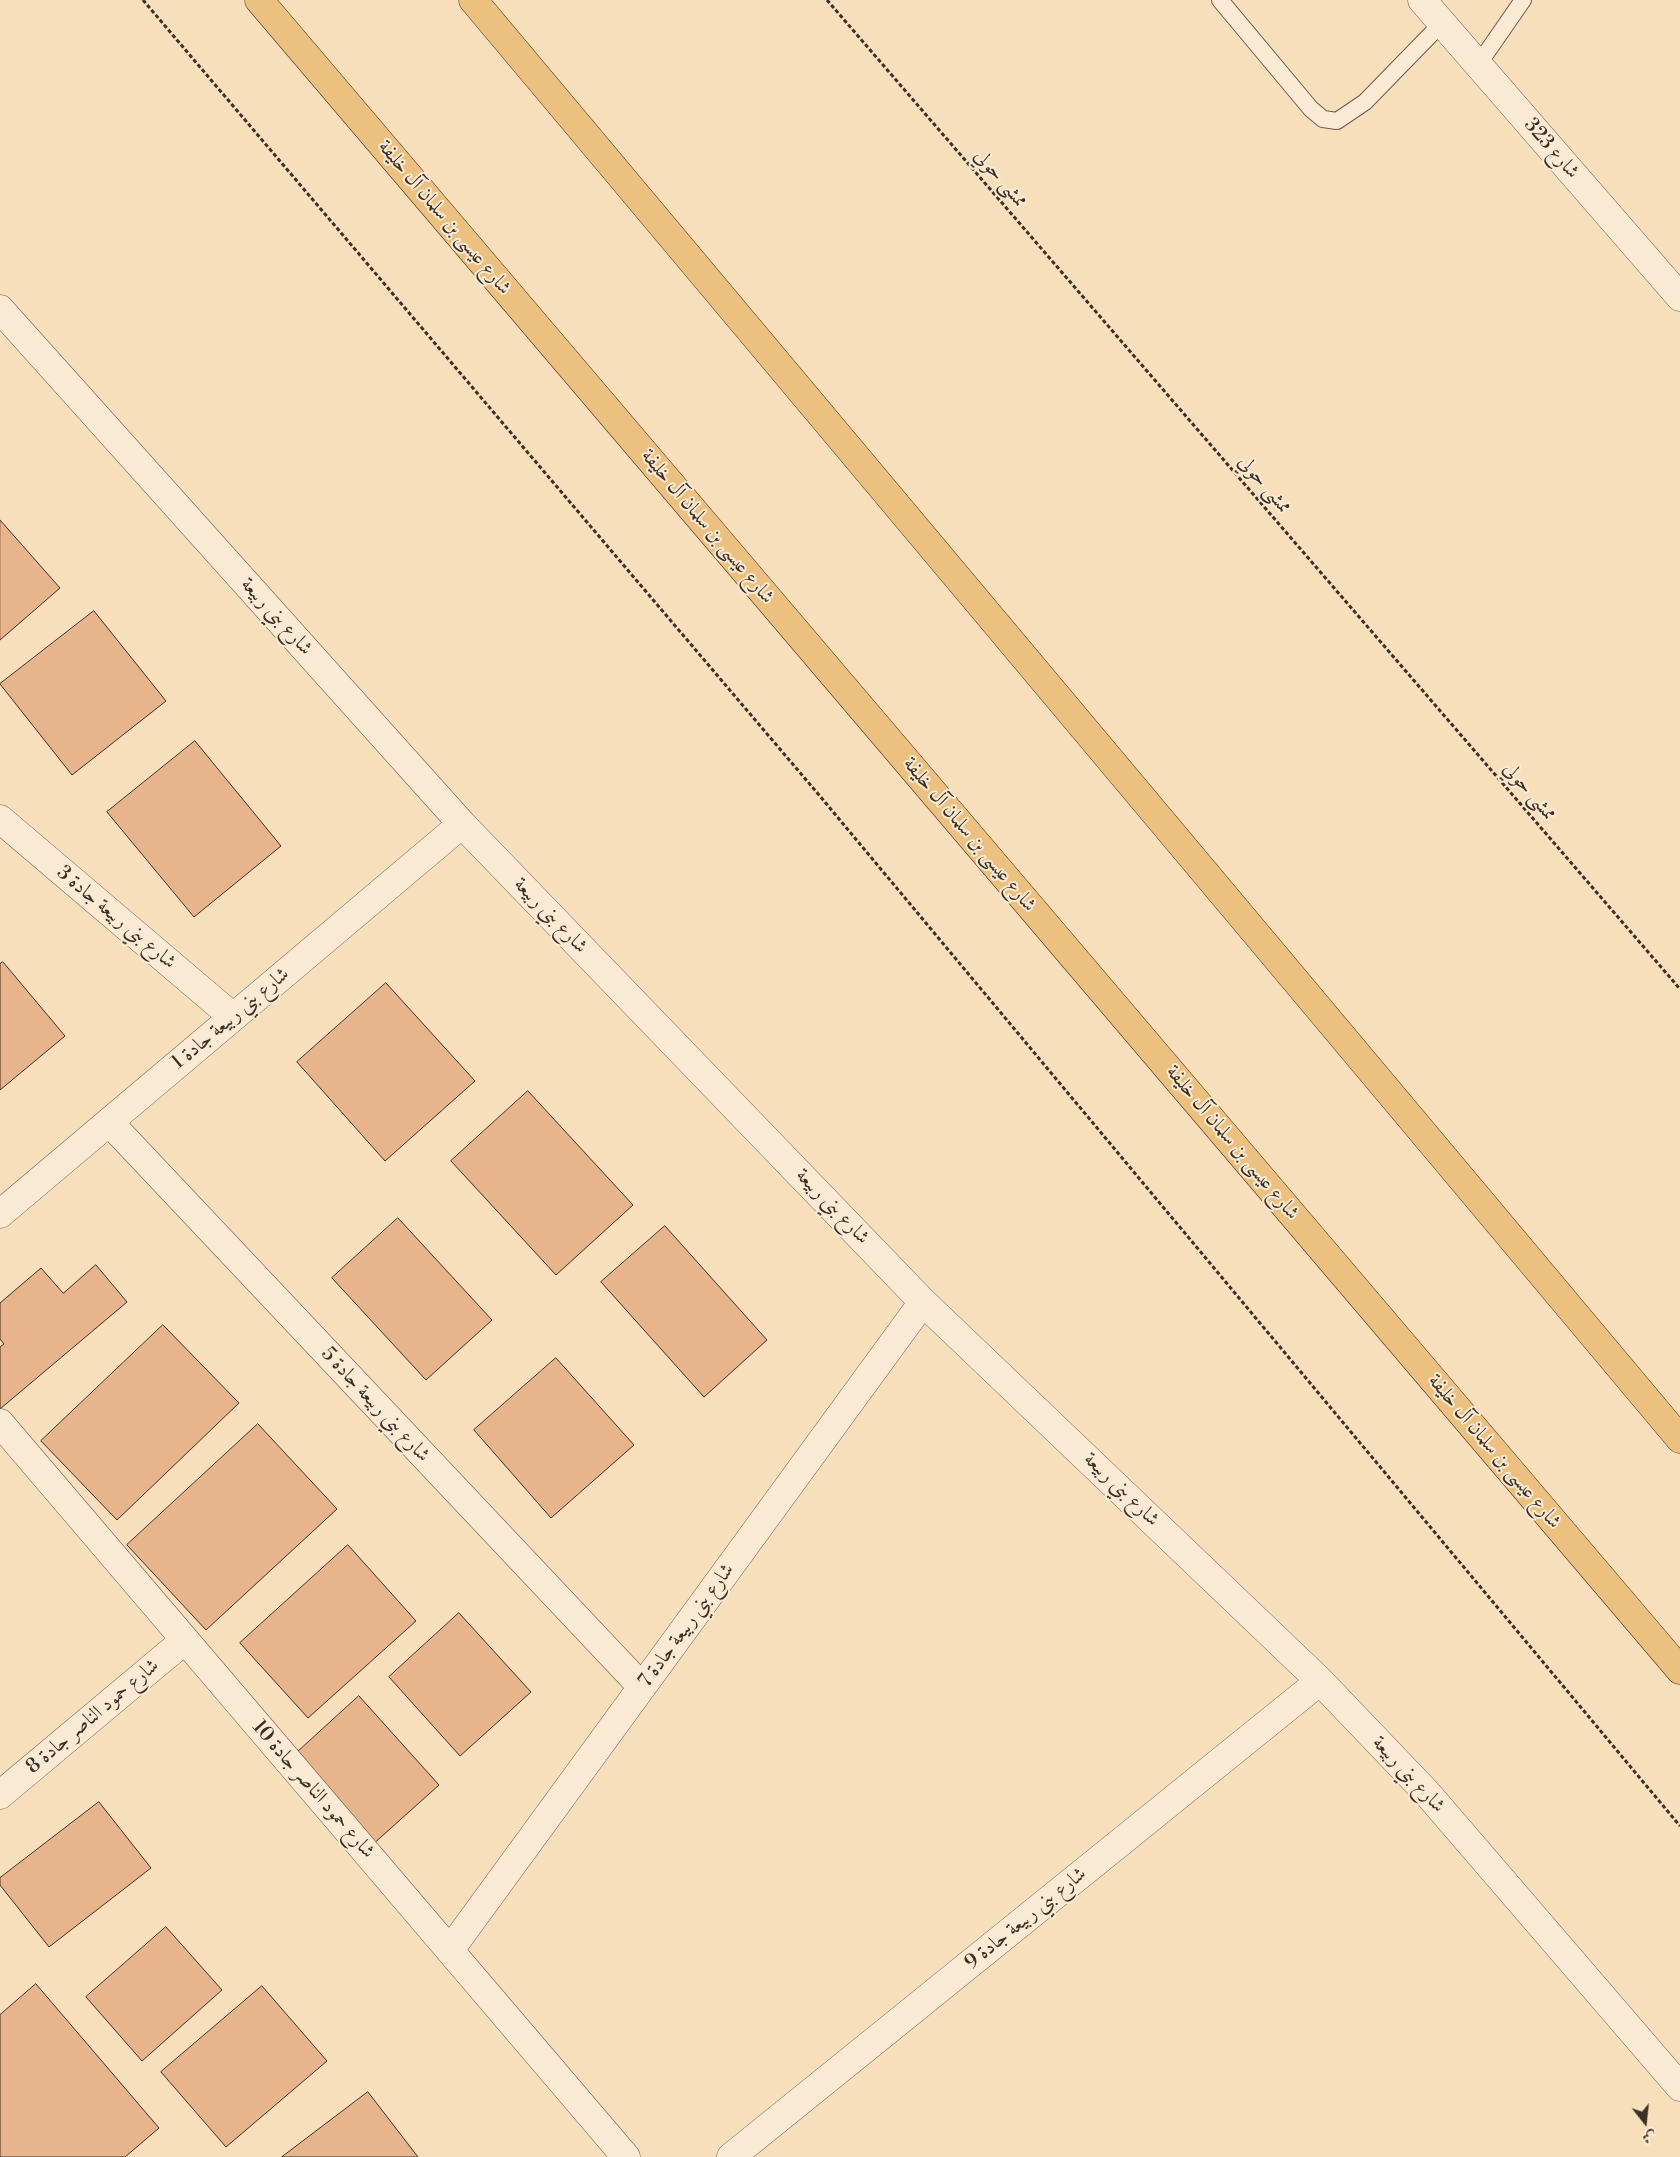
<!DOCTYPE html>
<meta charset="utf-8">
<style>
body{margin:0}
#map{position:relative;width:1680px;height:2157px;overflow:hidden;background:#f7dfbc;font-family:"Libre Bodoni",Amiri,serif}
canvas{display:block}
.north{position:absolute;left:1620px;top:2097px;width:50px;height:50px;-webkit-text-stroke:4px #faead3;paint-order:stroke;rotate:164deg;font-size:14px;font-weight:700;line-height:20px;text-align:center;color:#3a3025}
.north::after{content:'';display:block;margin:auto;width:18px;height:22px;background:#3a3025;clip-path:polygon(50% 0,100% 100%,50% 72%,0 100%)}
</style>
<div id="map">
<canvas width="1680" height="2157"></canvas>
<div class="north">ش</div>
</div>
<script>
const context = document.querySelector('canvas').getContext('2d');
context.lineJoin = 'round';
function paint(path, color) { context.fillStyle = color; context.fill(path, 'evenodd'); }
function trace(path, color, width, dash) { context.strokeStyle = color; context.lineWidth = width; context.lineCap = dash ? 'butt' : 'round'; context.setLineDash(dash || []); context.stroke(path); }
function label(font, color, halo, rows, align = 'center') {
  context.font = font + ' "Libre Bodoni",Amiri,serif'; context.lineWidth = 4; context.setLineDash([]); context.textBaseline = 'middle'; context.strokeStyle = halo; context.fillStyle = color; for (const [text, x, y, turn = 0] of rows) {
    context.save(); context.translate(x, y); context.rotate((+turn || 0) * Math.PI / 180); context.textAlign = isNaN(turn) ? turn : align; if (halo) context.strokeText(text, 0, 0); context.fillText(text, 0, 0); context.restore();
  }
}
const building = new Path2D(`
 M0,520L60,588L0,640Z
 M94,611L166,701L72,775L0,684Z
 M195,741L281,846L194,917L107,812Z
 M3,962L65,1036L0,1090V964Z
 M386,983L475,1081L385,1161L297,1062Z
 M528,1091L633,1205L556,1275L451,1161Z
 M398,1218L492,1320L426,1380L332,1278Z
 M665,1226L767,1340L704,1397L601,1282Z
 M96,1265L127,1302L0,1409V1347L4,1344L0,1339V1303L41,1268L63,1293Z
 M163,1325L239,1403L117,1520L41,1441Z
 M556,1358L634,1445L551,1518L474,1430Z
 M258,1424L337,1509L206,1630L127,1545Z
 M348,1545L416,1621L308,1718L240,1643Z
 M459,1613L531,1692L460,1756L389,1677Z
 M359,1696L439,1785L371,1846L291,1758Z
 M99,1802L151,1868L49,1947L0,1885V1878Z
 M166,1927L222,1990L142,2061L86,1997Z
 M36,1984L159,2128L125,2157H0V2015Z
 M262,1986L327,2061L226,2147L161,2072Z
 M368,2092L418,2157H282Z`);
const path = new Path2D(`
 M143,0L819,795L1680,1826
 M827,0L1680,989`);
const service = new Path2D(`
 M1220,0L1311,109L1323,119L1337,121L1365,102L1442,23
 M1478,65L1523,0`);
const minor = new Path2D(`
 M1422,0L1680,297
 M0,309L462,824L923,1302L1320,1681L1427,1793L1680,2087
 M0,819L233,1017
 M109,1122L642,1687
 M0,1214L462,824
 M0,1423L626,2157
 M0,1795L185,1640
 M450,1950L923,1302
 M731,2157L1320,1681`);
const motorway = new Path2D(`
 M259,0L1680,1670
 M473,0L1680,1439`);
const streetNames = [
 ["شارع 323",1551,149,49],
 ["ممشى حولي",1000,179,49],
 ["شارع عيسى بن سلمان آل خليفة",444,218,50],
 ["ممشى حولي",1264,485,49],
 ["شارع عيسى بن سلمان آل خليفة",707,527,50],
 ["شارع بني ربيعة",276,617,48],
 ["ممشى حولي",1529,792,49],
 ["شارع عيسى بن سلمان آل خليفة",969,835,50],
 ["شارع بني ربيعة",550,916,46],
 ["شارع بني ربيعة جادة 3",116,918,40],
 ["شارع بني ربيعة جادة 1",231,1019,-40],
 ["شارع عيسى بن سلمان آل خليفة",1232,1143,50],
 ["شارع بني ربيعة",832,1207,46],
 ["شارع بني ربيعة جادة 5",375,1405,47],
 ["شارع عيسى بن سلمان آل خليفة",1494,1452,50],
 ["شارع بني ربيعة",1121,1490,44],
 ["شارع بني ربيعة جادة 7",687,1626,-54],
 ["شارع حمود الناصر جادة 8",93,1717,-40],
 ["شارع بني ربيعة",1408,1775,47],
 ["شارع حمود الناصر جادة 10",313,1790,49],
 ["شارع بني ربيعة جادة 9",1026,1919,-39]
];
paint(building, '#e7b48c');
trace(building, '#3a3025', 1);
trace(service, '#695c4b', 18);
trace(minor, '#695c4b', 29);
trace(motorway, '#3a3025', 29);
trace(path, '#3a3025', 3, [4, 2.5]);
trace(service, '#faead3', 16);
trace(minor, '#faead3', 28);
trace(motorway, '#ecc07e', 28);
label('20px', '#3a3025', '#faead3', streetNames);
</script>
